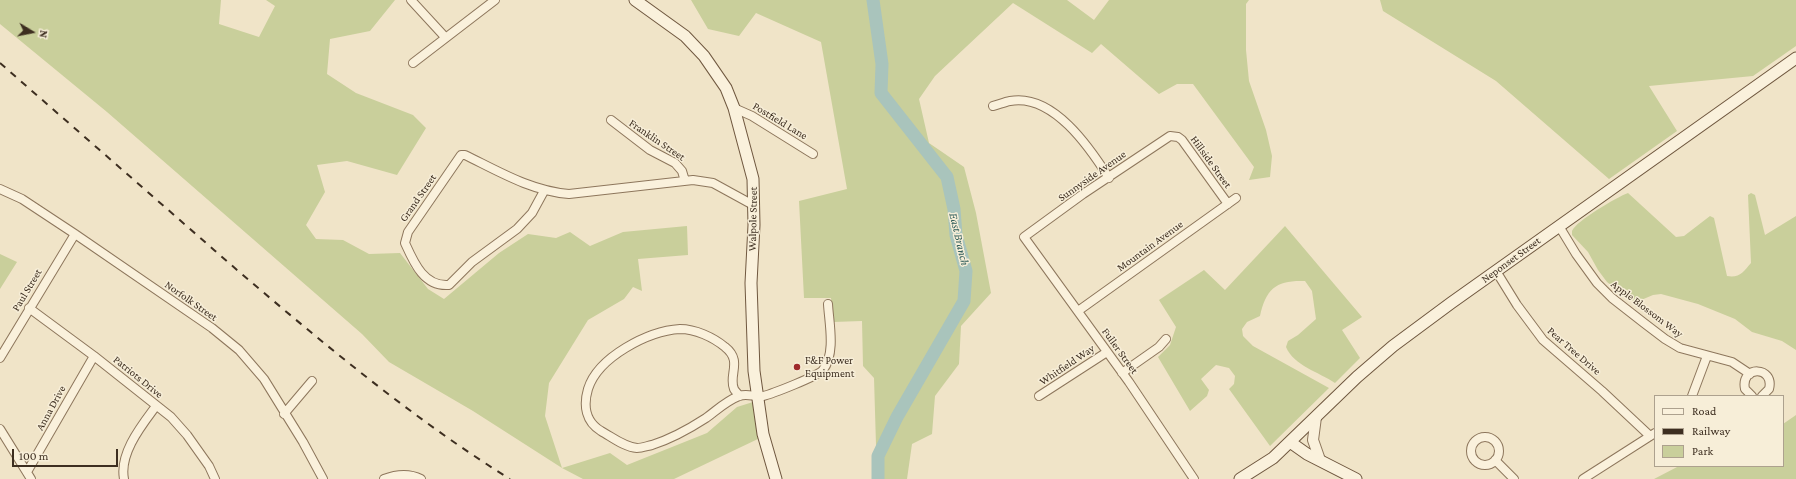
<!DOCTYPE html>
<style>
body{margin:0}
#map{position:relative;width:1796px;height:479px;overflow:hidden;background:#f0e4c8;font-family:"Crimson Pro",serif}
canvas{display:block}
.legend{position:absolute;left:1654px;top:395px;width:130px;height:72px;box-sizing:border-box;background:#f7eed8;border:1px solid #ada18e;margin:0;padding:5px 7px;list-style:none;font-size:12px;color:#3d2e20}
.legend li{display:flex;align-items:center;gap:8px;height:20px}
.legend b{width:20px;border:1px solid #ada18e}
.north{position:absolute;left:12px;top:12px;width:40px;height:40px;-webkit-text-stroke:3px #f7eed8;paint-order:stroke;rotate:100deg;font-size:11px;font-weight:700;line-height:16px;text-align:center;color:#3d2e20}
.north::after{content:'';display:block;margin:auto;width:14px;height:18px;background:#3d2e20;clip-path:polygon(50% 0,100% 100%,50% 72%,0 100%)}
.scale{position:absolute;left:12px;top:449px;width:106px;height:18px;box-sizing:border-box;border:2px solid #3d2e20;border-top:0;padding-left:5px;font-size:12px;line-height:14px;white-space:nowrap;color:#3d2e20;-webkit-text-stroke:3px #f7eed8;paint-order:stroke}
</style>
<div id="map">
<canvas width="1796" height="479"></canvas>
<ul class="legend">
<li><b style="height:5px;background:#faf1dc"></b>Road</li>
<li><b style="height:5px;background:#3d2e20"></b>Railway</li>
<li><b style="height:11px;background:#c9cf9b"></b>Park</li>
</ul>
<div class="north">N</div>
<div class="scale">100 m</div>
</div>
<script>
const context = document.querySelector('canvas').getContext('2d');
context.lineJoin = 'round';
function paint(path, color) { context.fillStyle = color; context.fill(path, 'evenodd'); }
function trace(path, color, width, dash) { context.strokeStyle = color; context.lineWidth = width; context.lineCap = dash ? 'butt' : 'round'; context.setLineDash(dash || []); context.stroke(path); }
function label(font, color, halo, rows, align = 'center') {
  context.font = font + ' "Crimson Pro",serif'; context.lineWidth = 3; context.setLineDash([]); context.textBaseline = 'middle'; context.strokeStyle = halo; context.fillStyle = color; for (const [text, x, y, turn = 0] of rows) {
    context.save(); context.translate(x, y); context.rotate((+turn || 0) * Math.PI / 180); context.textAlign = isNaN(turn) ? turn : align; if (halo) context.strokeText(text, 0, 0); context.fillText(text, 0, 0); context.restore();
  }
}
const green = new Path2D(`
 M0,0H221L219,24L259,37L275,6L266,0H395L370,31L330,39L327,74L356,93L413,115L426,128L397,175L347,161L317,165L325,192L306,225L316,239L343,240L369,254L400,253L428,289L444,299L499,253L528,234L556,238L570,232L590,246L623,232L687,226L688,255L638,259L642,291L633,287L624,299L588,320L549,383L545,416L562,468L610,453L627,465L707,433L737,407L753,402L760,438L674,479H583L562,468L473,411L389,362L362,334L107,112L0,24Z
 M691,0H1067L1094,20L1109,0H1249L1246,4V50L1249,81L1266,130L1272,156L1270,177L1249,180L1254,167L1193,84H1177L1159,94L1101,44L1092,53L1013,3L935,76L919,99L929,143L964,167L976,213L991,293L961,326L959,364L935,396L932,434L912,444L907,479H873L876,445L874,378L863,366L862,321L833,322L831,298H804L799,201L847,189L821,42L756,13L739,36L708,29Z
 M1380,0H1796V46L1753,76L1649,86L1677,131L1609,179L1496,81L1383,11Z
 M1628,193L1676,237L1684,236L1710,216L1714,218L1727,276C1740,278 1743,272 1751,263L1748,195L1751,193L1755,195L1765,235L1796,216V350L1782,341L1752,332L1735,319L1698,304L1661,294L1653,295L1634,303L1607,282L1598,270L1588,252L1572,235V231C1576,221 1617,197 1628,193Z
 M1285,226L1362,317L1342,330L1360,358L1335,383C1319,372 1294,366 1286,347L1288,341L1298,335L1316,319L1312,291L1305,281C1277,280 1266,288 1260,316L1247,322L1242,329L1243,336L1253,346L1329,388L1270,446L1229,389L1234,384L1235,376L1229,368L1216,365L1201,379L1209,390L1207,396L1190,411L1158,357L1170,345L1176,327L1159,300L1204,270L1225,290Z
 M0,254L17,262L0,289Z
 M1796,415V479H1654L1679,466H1783V424Z`);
const river = new Path2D(`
 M873,0L882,64L881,93L947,177L954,209L956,235L966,271L964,301L897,417L878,456V479`);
const minor = new Path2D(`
 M411,0L445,37
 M413,63L495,0
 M993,106C998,105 1004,102 1010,101C1053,93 1090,148 1109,178
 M734,108L752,116L813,154
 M611,120L650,150L675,163L682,171L685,181
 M0,189L22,199L75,234L212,328L239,350L264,379L303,442L323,479
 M544,191L532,213L517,229L472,262L449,285C424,287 414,263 405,243L408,232L461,155H465C498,171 531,191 569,194L693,180L713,183L755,206
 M1559,226L1576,254L1597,283L1612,298L1644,323L1665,339L1680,348L1732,362L1750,374
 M1496,271L1517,305L1543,340L1602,391L1650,436
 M29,308L94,356L171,417L187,435L209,466L215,479
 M1078,311L1236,198
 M0,358L75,234
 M1122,373L1159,347L1166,339
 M740,396C738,394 735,391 734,389C728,375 743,361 725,347C713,337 695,329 680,329C648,331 598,357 588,389C583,406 586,422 601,431C612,437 624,447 637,448C642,448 647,446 652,445C671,439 689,429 706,418C717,410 726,401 739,396C747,393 754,397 763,396C772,394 818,376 823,370C836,353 829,323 828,304
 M1039,396L1107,352
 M1692,396L1707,356
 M1752,396L1745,389C1740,365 1775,366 1769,389L1762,396
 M284,414L312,381
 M0,429L31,479
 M1471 451a14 14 0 1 1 28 0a14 14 0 1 1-28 0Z
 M1495,460L1514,479
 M27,472L94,356
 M124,479C119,453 142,425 156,406
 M384,479C397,474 409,473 421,479
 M1194,479L1129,382L1024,237L1083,194L1170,136L1178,137L1182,140L1228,204
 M1583,479L1655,433`);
const tertiary = new Path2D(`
 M1316,417L1313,440L1320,460`);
const secondary = new Path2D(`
 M635,0L685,36L704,56L726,88L734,108L753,179L754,225L751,283L754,371L763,434L776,479
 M1290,442L1307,454L1356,479
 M1240,479L1273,458L1357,377L1393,346L1451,303L1796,58`);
const rail = new Path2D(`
 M0,63C79,132 158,201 237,270C324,344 412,418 510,479`);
const markers = [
 [797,367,4,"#9e2a2b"]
];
const streetNames = [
 ["Postfield Lane",780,121,31],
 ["Franklin Street",657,140,34],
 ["Hillside Street",1211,162,54],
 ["Sunnyside Avenue",1092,176,-35],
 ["Grand Street",418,198,-55],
 ["Walpole Street",753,219,-89],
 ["Mountain Avenue",1150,246,-36],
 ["Neponset Street",1511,260,-36],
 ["Paul Street",27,290,-59],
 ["Norfolk Street",191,301,35],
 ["Apple Blossom Way",1647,309,37],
 ["Fuller Street",1120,351,54],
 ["Pear Tree Drive",1574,351,41],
 ["Whitfield Way",1067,365,-34],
 ["Patriots Drive",138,377,39],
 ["Anna Drive",51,408,-61]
];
const poiNames = [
 ["F&F Power",805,361],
 ["Equipment",805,374]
];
const waterNames = [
 ["East Branch",959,239,77]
];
paint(green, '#c9cf9b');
trace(river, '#a9c4bc', 13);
trace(minor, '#8d765c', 10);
trace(tertiary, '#8d765c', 12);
trace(secondary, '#6f573f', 13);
trace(minor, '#faf1dc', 8);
trace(tertiary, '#faf1dc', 10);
trace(secondary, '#faf1dc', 11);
trace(rail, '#3d2e20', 2, [7, 7]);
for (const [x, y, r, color] of markers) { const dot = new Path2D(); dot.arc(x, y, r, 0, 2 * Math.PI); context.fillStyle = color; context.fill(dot); trace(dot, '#f7eed8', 1.5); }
label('11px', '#3d2e20', '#f7eed8', streetNames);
label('11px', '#3d2e20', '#f7eed8', poiNames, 'left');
label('italic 12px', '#2f5d5a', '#f7eed8', waterNames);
</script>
